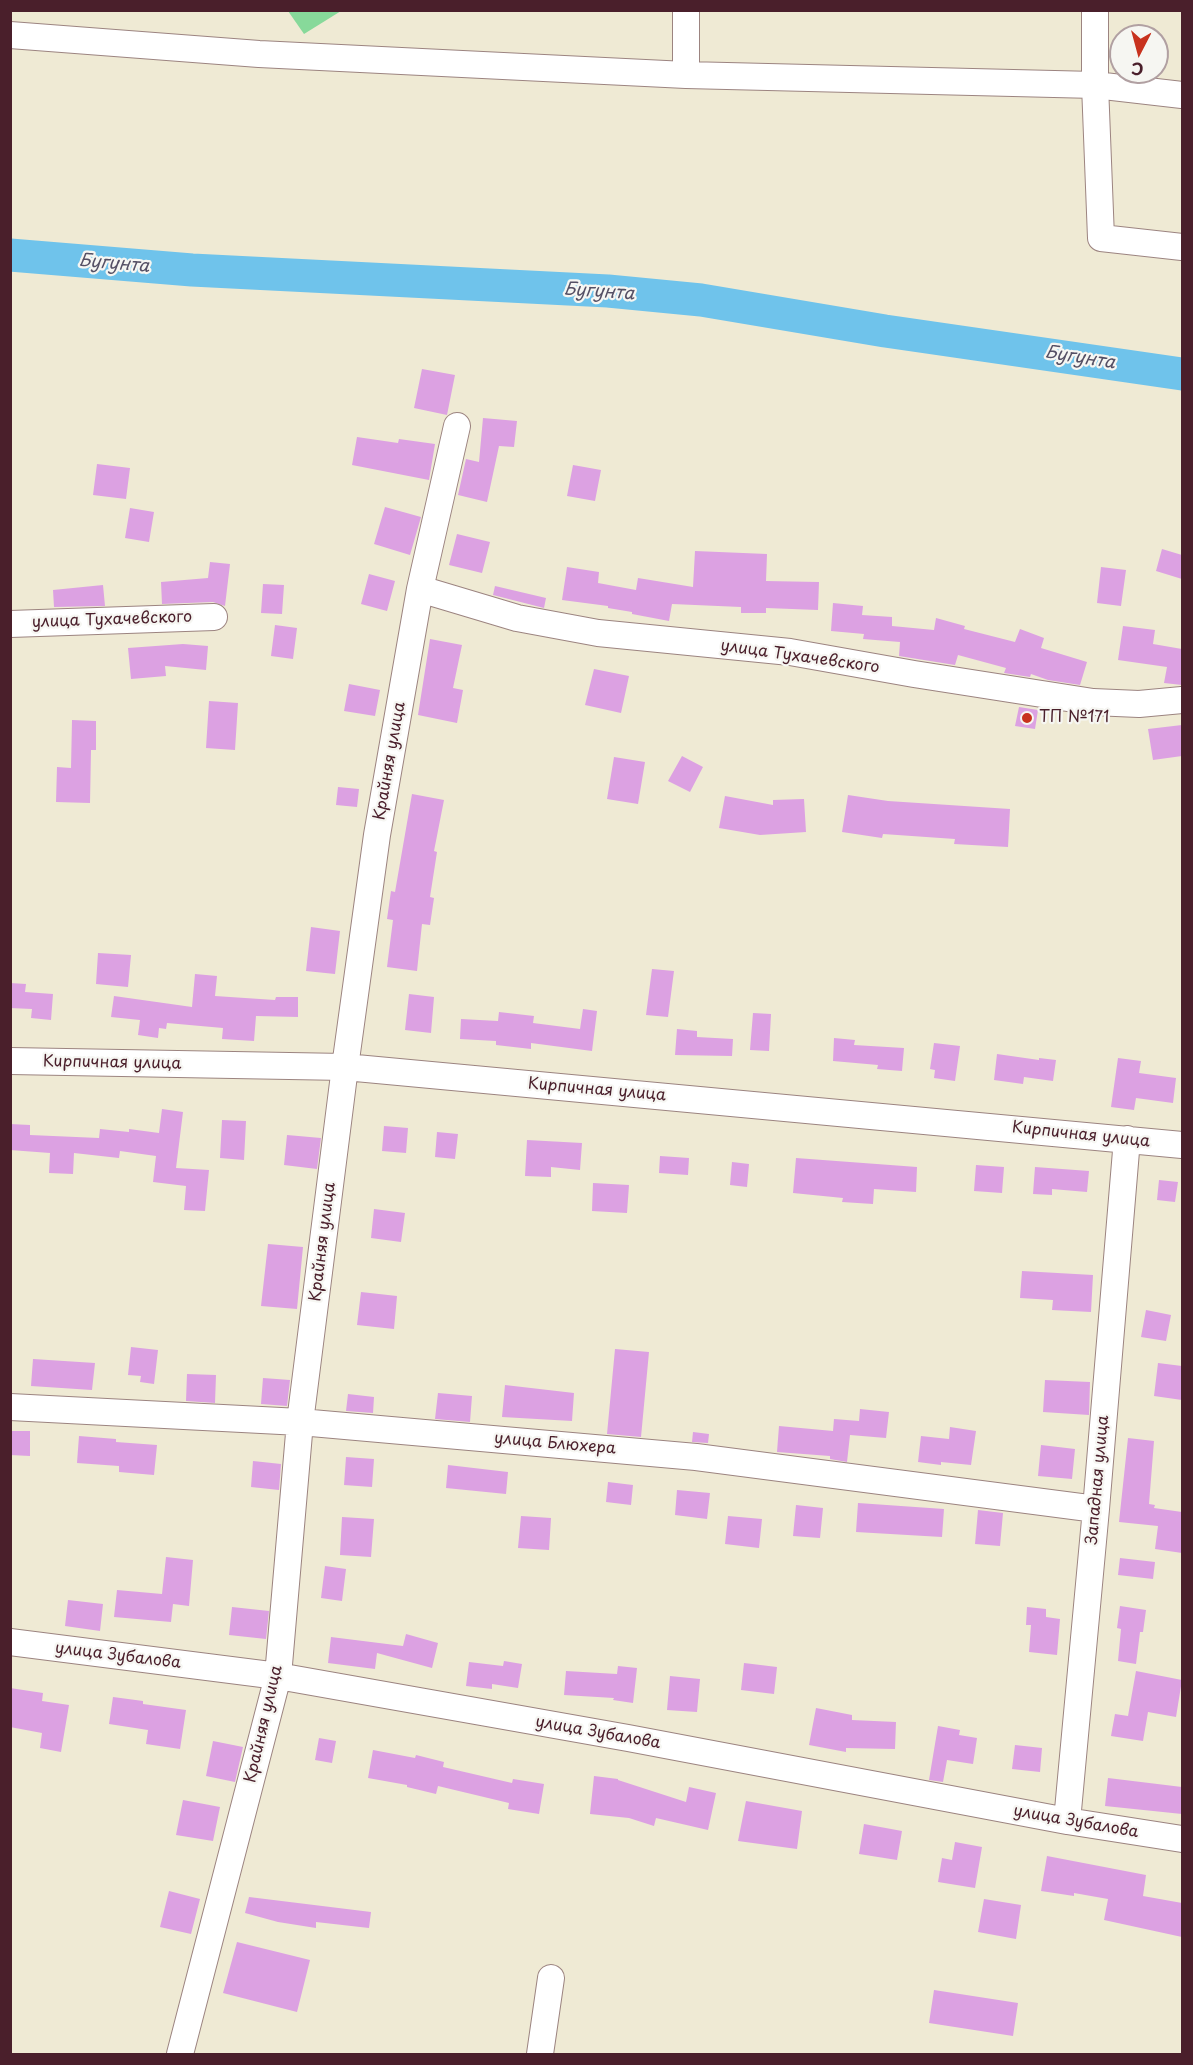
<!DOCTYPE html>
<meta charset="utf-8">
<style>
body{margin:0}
#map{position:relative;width:1193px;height:2065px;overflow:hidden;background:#efead4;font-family:"Playpen Sans",sans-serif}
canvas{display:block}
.frame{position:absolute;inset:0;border:12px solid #4a1f2b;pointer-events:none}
.north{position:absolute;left:1109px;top:24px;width:60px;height:60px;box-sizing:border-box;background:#f6f6f2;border:2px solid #b1a0a2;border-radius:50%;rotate:186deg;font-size:16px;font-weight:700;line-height:24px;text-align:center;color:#4a1f2b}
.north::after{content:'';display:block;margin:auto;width:21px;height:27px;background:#c8321e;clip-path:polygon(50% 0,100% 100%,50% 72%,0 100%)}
</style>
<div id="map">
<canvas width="1193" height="2065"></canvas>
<div class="frame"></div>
<div class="north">С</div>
</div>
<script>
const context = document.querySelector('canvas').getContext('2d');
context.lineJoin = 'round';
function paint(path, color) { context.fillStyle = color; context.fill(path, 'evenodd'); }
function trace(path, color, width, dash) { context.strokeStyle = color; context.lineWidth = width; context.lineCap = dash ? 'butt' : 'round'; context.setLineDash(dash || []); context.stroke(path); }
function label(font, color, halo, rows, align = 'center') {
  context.font = font + ' "Playpen Sans",sans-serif'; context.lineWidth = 4.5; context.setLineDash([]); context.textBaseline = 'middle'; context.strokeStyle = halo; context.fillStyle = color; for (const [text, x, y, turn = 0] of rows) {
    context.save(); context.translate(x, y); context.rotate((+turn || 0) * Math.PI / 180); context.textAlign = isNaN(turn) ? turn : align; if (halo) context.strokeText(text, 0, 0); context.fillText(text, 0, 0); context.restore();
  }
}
const green = new Path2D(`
 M288,11H341L304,34Z`);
const river = new Path2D(`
 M10,255L192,270L608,291L701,300L885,331L1182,374`);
const building = new Path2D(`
 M422,369L455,375L447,415L414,408Z
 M483,418L517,421L514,447L499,446L487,502L458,495L466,459L479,462Z
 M357,437L398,443L399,439L435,444L429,480L352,465Z
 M97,464L130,468L126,499L93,495Z
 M573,465L601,470L595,501L567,496Z
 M385,507L421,517L410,555L374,544Z
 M130,508L154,512L149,542L125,538Z
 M457,534L490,542L482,573L449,565Z
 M1162,549L1182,555V579L1156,571Z
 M695,551L767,554L766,581L819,582L818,610L766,608V613H741V607L672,604L669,621L632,614V612L608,608V606L562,600L567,567L599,572L598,583L636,590L638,578L693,587Z
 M210,562L230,564L225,606L213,602L162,604L161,582L208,578Z
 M1101,567L1126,570L1121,606L1097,603Z
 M369,574L395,581L387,611L361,604Z
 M263,584L284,585L282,614L261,613Z
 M103,585L105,606L54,607L53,590Z
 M495,586L546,598L544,608L493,595Z
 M833,603L863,606L862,615L892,617V626L934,630L936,618L965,626L964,629L1015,642L1020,629L1044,638L1041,648L1087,662L1080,685L1048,680L1031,674L1030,677L1004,673L1006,668L958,655L955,665L899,656L900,642L863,639L864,634L831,631Z
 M275,625L297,628L293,659L271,656Z
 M1123,626L1155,630L1153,644L1182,649V685L1164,683L1167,667L1118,660Z
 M430,639L462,645L453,688L463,690L457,723L418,715Z
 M183,644L208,646L206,670L165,666L166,676L131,679L128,648Z
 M594,669L629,676L621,713L585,705Z
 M349,684L380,690L375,716L344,711Z
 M209,701L238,703L235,750L206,748Z
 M1019,707L1038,710L1035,729L1015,726Z
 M72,720L96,721V750H91L90,803L56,802L57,767L71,768Z
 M1182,725V756L1153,760L1148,729Z
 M682,756L703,767L690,792L668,781Z
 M614,757L645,762L638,804L607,799Z
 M338,787L359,789L357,807L336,805Z
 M412,794L444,800L434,851L437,852L430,897L434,898L430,925L422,924L417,971L387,967L393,920L387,919L391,891L395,892Z
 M848,795L888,801L1010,809L1008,847L954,844L955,839L883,834L882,838L842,832Z
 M725,796L773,805V800L804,799L806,832L760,835L719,828Z
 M311,927L340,931L335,974L306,971Z
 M98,953L131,955L128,987L96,984Z
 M652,969L674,971L668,1017L646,1015Z
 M195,974L217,976L215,996L275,1000L276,997H298V1017L256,1016L254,1041L222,1039L223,1028L167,1023L166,1029L159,1028L158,1038L138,1035L140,1020L111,1017L114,996L192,1007Z
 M10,983L26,984L25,992L53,994L51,1020L31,1018L32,1009L10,1008Z
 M409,994L434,997L431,1033L405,1030Z
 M583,1009L597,1011L592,1051L531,1043V1049L496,1045V1041L460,1039L461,1019L498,1021L499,1012L534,1016L533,1023L580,1029Z
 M753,1013L771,1014L769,1051L750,1050Z
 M677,1029L697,1031V1037L733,1039L732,1056L675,1055Z
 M834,1038L855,1040L854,1045L904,1048L902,1071L877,1069L878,1065L833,1061Z
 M934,1043L960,1046L955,1081L934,1078L935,1070L930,1069Z
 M997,1054L1039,1060V1058L1056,1060L1053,1081L1024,1077L1023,1084L994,1080Z
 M1118,1058L1141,1061L1139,1073L1176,1078L1173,1103L1136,1098L1134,1110L1111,1107Z
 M162,1109L183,1112L176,1168L209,1170L205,1211L184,1210L186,1186L153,1182L156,1156L120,1151L119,1158L74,1153L73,1174L49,1173L50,1153L10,1150V1124L30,1125V1135L99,1138L100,1129L129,1132V1129L159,1133Z
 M222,1120L246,1121L244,1160L220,1158Z
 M384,1126L408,1128L406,1153L382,1151Z
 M437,1132L458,1134L455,1159L435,1157Z
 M287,1135L321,1138L317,1169L284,1165Z
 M527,1140L582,1143L580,1170L551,1167V1177L525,1176Z
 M660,1156L689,1158L688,1175L659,1173Z
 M796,1158L917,1167L916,1192L874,1189L873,1204L842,1202L843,1198L793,1193Z
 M732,1162L749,1164L747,1187L730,1185Z
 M976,1165L1004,1167L1002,1193L974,1191Z
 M1035,1167L1089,1171L1087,1192L1052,1189V1195L1033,1194Z
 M1159,1180L1178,1182L1175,1202L1157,1200Z
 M593,1183L629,1185L627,1213L592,1211Z
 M374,1209L405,1213L401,1242L371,1238Z
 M268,1244L303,1247L297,1309L261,1306Z
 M1022,1271L1093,1275L1091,1312L1052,1310L1053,1300L1020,1298Z
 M361,1292L397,1296L394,1329L357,1325Z
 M1146,1310L1171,1315L1166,1341L1141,1337Z
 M131,1347L158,1350L154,1384L140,1382L141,1376L128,1375Z
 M615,1349L649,1352L641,1437L607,1434Z
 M33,1359L95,1363L92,1390L31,1386Z
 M1158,1363L1182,1366V1400L1154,1396Z
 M187,1374L216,1375L215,1403L186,1401Z
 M263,1378L290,1380L287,1406L261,1404Z
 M1045,1380L1090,1382L1089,1415L1043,1412Z
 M505,1385L574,1393L572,1421L502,1417Z
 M438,1393L472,1396L470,1422L435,1419Z
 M348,1394L374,1397L373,1413L346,1411Z
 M860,1409L889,1412L886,1438L850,1435L847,1462L830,1459V1456L777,1452L779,1426L833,1431L834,1419L859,1421Z
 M950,1427L976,1431L971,1465L941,1462V1465L918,1462L921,1436L949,1439Z
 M10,1431H30V1456L10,1455Z
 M693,1432L709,1434L708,1443L692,1442Z
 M79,1436L116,1439V1442L157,1445L154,1475L119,1472V1466L77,1463Z
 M1128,1438L1154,1441L1149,1504L1155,1505L1154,1508L1182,1512V1553L1155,1549L1158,1526L1119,1522Z
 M1041,1445L1075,1449L1072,1479L1038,1476Z
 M346,1457L374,1459L372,1487L344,1485Z
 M253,1461L281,1464L279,1490L251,1487Z
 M448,1465L508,1472L506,1494L446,1488Z
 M608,1482L633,1485L631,1505L606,1502Z
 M677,1490L710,1493L707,1519L675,1515Z
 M858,1503L944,1509L942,1537L856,1532Z
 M796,1505L823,1508L820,1538L793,1536Z
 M978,1510L1003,1513L1000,1546L975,1544Z
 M521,1516L551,1518L549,1550L518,1548Z
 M728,1516L762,1519L759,1548L725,1544Z
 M342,1517L374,1519L371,1557L340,1555Z
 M166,1557L193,1560L189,1606L173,1604L171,1622L114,1617L117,1590L162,1594Z
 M1120,1558L1155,1562L1153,1579L1118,1575Z
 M325,1566L346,1569L342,1601L321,1598Z
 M68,1600L103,1604L100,1631L65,1626Z
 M1120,1606L1146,1610L1143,1632H1140L1136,1664L1118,1661L1121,1629L1117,1628Z
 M232,1607L269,1611L266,1639L229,1635Z
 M1027,1607L1046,1609V1617L1060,1619L1057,1655L1029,1652L1031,1625H1026Z
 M406,1634L438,1643L432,1668L377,1653L375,1669L328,1663L331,1637L403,1646Z
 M504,1661L522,1664L518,1688L492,1684V1689L466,1686L469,1662L503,1666Z
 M744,1663L777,1667L774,1694L741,1690Z
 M618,1666L637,1668L633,1703L613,1700L614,1698L564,1695L566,1671L617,1674Z
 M1136,1671L1182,1680L1176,1717L1148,1712L1143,1741L1111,1736L1115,1714L1128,1716Z
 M670,1676L700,1679L697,1712L667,1710Z
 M10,1688L43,1693L42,1701L69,1705L61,1752L40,1748L42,1733L10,1727Z
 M113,1697L143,1701V1704L186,1710L180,1749L146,1744L148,1730L109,1724Z
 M816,1708L852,1715V1720L896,1722L895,1749L846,1748V1752L809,1745Z
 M938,1726L960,1730L959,1735L977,1738L973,1764L947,1760L943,1782L929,1780Z
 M319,1738L336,1741L332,1763L315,1760Z
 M213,1741L243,1747L235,1782L206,1776Z
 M1015,1745L1042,1748L1040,1772L1012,1769Z
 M373,1750L415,1758L416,1755L444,1762L443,1767L512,1783L513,1779L544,1784L539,1814L508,1809L509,1803L438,1786L436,1794L407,1787V1785L368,1778Z
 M594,1776L618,1779V1780L686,1802L689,1787L716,1793L708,1830L656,1818L654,1826L629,1818L590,1814Z
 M1108,1778L1182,1787V1814L1105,1806Z
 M183,1800L220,1807L213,1841L176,1835Z
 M746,1801L802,1811L797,1849L738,1841Z
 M864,1824L902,1831L897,1860L859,1854Z
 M955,1842L982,1847L975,1888L938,1882L942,1858L952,1860Z
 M1047,1856L1146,1875L1143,1896L1182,1903V1937L1104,1920L1108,1899L1074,1893V1896L1041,1891Z
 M169,1891L200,1899L191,1934L160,1927Z
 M249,1897L371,1912L369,1928L316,1922V1928L278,1922L245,1913Z
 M984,1899L1021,1905L1016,1939L978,1932Z
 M237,1942L310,1960L297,2012L223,1993Z
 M934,1990L1018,2003L1013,2036L929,2023Z`);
const minor = new Path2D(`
 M1095,10V85L1101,238L1182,247
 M10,35L259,54L686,75L1095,85L1182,95
 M686,75V10
 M420,589L517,618L598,633L790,652L914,674L1093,702L1139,704L1182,700
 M10,624L214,617
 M10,1061L345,1067L1182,1145
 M10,1407L300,1422L696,1457L1096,1509
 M10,1642L278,1676L628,1738L1067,1821L1182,1839
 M1067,1821L1096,1509L1127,1139
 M180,2054L278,1676L300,1422L345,1067L377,835L420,589L457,426
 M540,2054L551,1978`);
const markers = [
 [1027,718,6,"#c8321e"]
];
const streetNames = [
 ["улица Тухачевского",112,620,-2],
 ["улица Тухачевского",800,657,8],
 ["Крайняя улица",390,761,-80],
 ["Кирпичная улица",112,1063,1],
 ["Кирпичная улица",597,1090,5],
 ["Кирпичная улица",1081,1135,6],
 ["Крайняя улица",323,1242,-83],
 ["улица Блюхера",555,1444,5],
 ["Западная улица",1098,1480,-85],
 ["улица Зубалова",118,1656,7],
 ["Крайняя улица",264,1724,-77],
 ["улица Зубалова",598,1733,10],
 ["улица Зубалова",1076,1822,10]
];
const poiNames = [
 ["ТП №171",1039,718]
];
const waterNames = [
 ["Бугунта",114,264,5],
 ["Бугунта",599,292,4],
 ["Бугунта",1080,358,9]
];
paint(green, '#87d99a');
trace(river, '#6fc3eb', 33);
paint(building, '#dca1e2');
trace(minor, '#9c8480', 28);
trace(minor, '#fff', 26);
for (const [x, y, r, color] of markers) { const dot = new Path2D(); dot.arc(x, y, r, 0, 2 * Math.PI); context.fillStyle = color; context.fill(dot); trace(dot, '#f6f6f2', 2); }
label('16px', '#4a1f2b', '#f6f6f2', streetNames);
label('16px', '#4a1f2b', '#f6f6f2', poiNames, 'left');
label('italic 18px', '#555065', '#f6f6f2', waterNames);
</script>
